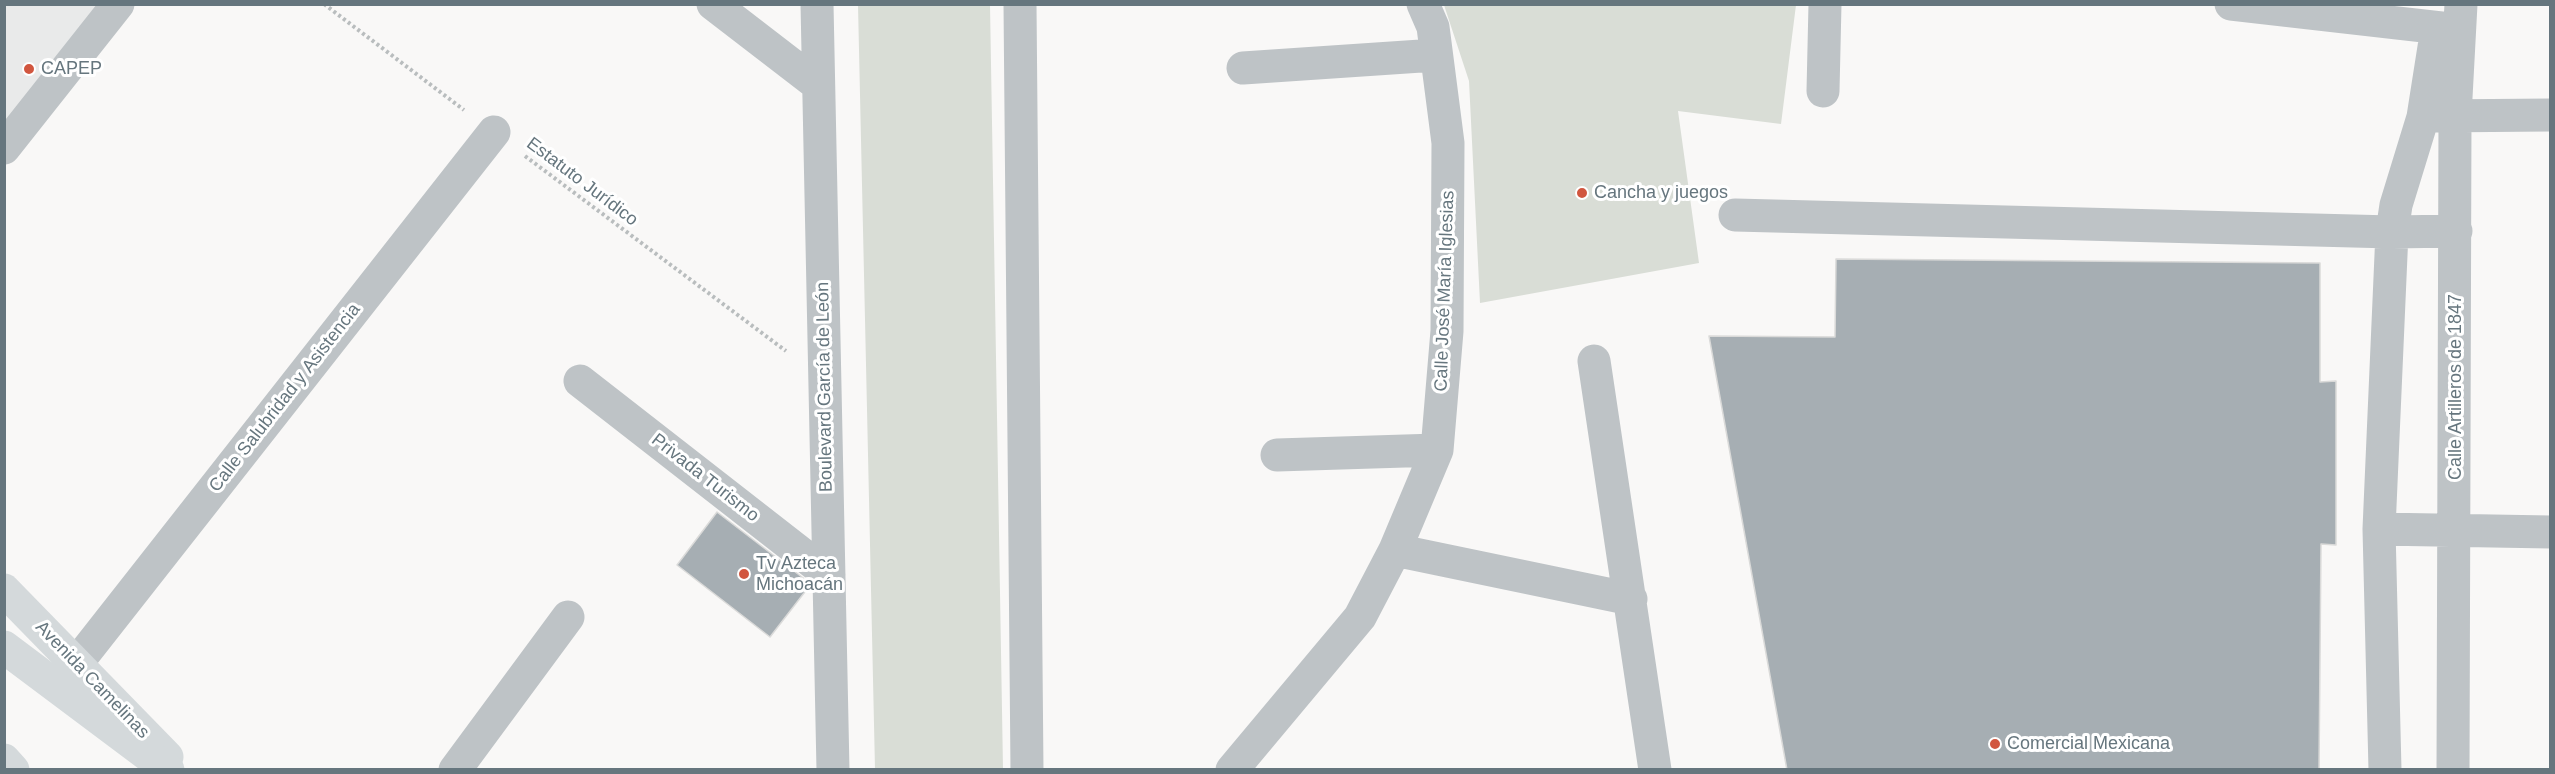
<!DOCTYPE html>
<meta charset="utf-8">
<style>
body{margin:0}
#map{position:relative;width:2555px;height:774px;overflow:hidden;background:#f9f8f7;font-family:Helvetica,sans-serif}
canvas{display:block}
.frame{position:absolute;inset:0;border:6px solid #66767e;pointer-events:none}
</style>
<div id="map">
<canvas width="2555" height="774"></canvas>
<div class="frame"></div>
</div>
<script>
const context = document.querySelector('canvas').getContext('2d');
context.lineJoin = 'round';
function paint(path, color) { context.fillStyle = color; context.fill(path, 'evenodd'); }
function trace(path, color, width, dash) { context.strokeStyle = color; context.lineWidth = width; context.lineCap = dash ? 'butt' : 'round'; context.setLineDash(dash || []); context.stroke(path); }
function label(font, color, halo, rows, align = 'center') {
  context.font = font + ' Helvetica,sans-serif'; context.lineWidth = 6; context.setLineDash([]); context.textBaseline = 'middle'; context.strokeStyle = halo; context.fillStyle = color; for (const [text, x, y, turn = 0] of rows) {
    context.save(); context.translate(x, y); context.rotate((+turn || 0) * Math.PI / 180); context.textAlign = isNaN(turn) ? turn : align; if (halo) context.strokeText(text, 0, 0); context.fillText(text, 0, 0); context.restore();
  }
}
const built = new Path2D(`
 M5,5H104L5,133Z`);
const green = new Path2D(`
 M858,5H990L1003,769H875Z
 M1444,5H1796L1781,124L1678,111L1699,263L1480,303L1469,81Z`);
const building = new Path2D(`
 M1836,259L2320,263V382L2336,381V545L2321,544L2319,770H1787L1709,336L1835,337Z
 M717,512L811,584L770,637L677,565Z`);
const path = new Path2D(`
 M324,4L464,110
 M525,156L786,351`);
const minor = new Path2D(`
 M713,4L817,84
 M817,4L833,770
 M1020,4L1027,770
 M2231,4L2459,30
 M1243,68L1436,55
 M1823,91L1825,4
 M2433,116L2550,115
 M4,148L118,4
 M1735,215L2392,232L2456,231
 M1594,361L1655,770
 M580,381L829,575
 M1277,455L1437,450
 M2379,529L2550,532
 M1395,550L1631,599
 M76,664L494,132
 M455,770L568,617
 M1232,770L1360,617L1395,550L1437,450L1447,331L1448,143L1433,27L1423,4
 M2385,770L2379,529L2392,232L2396,205L2423,117L2437,28
 M2453,770L2455,116L2461,4`);
const major = new Path2D(`
 M4,590L167,757`);
const highway = new Path2D(`
 M4,647L168,770
 M4,760L13,770`);
const markers = [
 [29,69,6,"#d1563f"],
 [1582,193,6,"#d1563f"],
 [744,574,6,"#d1563f"],
 [1995,744,6,"#d1563f"]
];
const poiNames = [
 ["CAPEP",41,69],
 ["Cancha y juegos",1594,193],
 ["Tv Azteca",756,564],
 ["Michoacán",756,585],
 ["Comercial Mexicana",2007,744]
];
const streetNames = [
 ["Estatuto Jurídico",582,182,37],
 ["Calle José María Iglesias",1445,291,-88],
 ["Boulevard García de León",825,387,-91],
 ["Calle Artilleros de 1847",2456,387,-90],
 ["Calle Salubridad y Asistencia",285,398,-52],
 ["Privada Turismo",705,478,38],
 ["Avenida Camelinas",92,680,46]
];
paint(built, '#e9eaea');
paint(green, '#d9ddd6');
paint(building, '#a6aeb3');
trace(building, '#dadad9', 1.5);
trace(path, '#b9bdbe', 4, [3, 3]);
trace(minor, '#bec3c6', 33);
trace(major, '#d4d9db', 33);
trace(highway, '#d4d9db', 33);
for (const [x, y, r, color] of markers) { const dot = new Path2D(); dot.arc(x, y, r, 0, 2 * Math.PI); context.fillStyle = color; context.fill(dot); trace(dot, '#fff', 2); }
label('18px', '#66767e', '#fff', poiNames, 'left');
label('18px', '#66767e', '#fff', streetNames);
</script>
